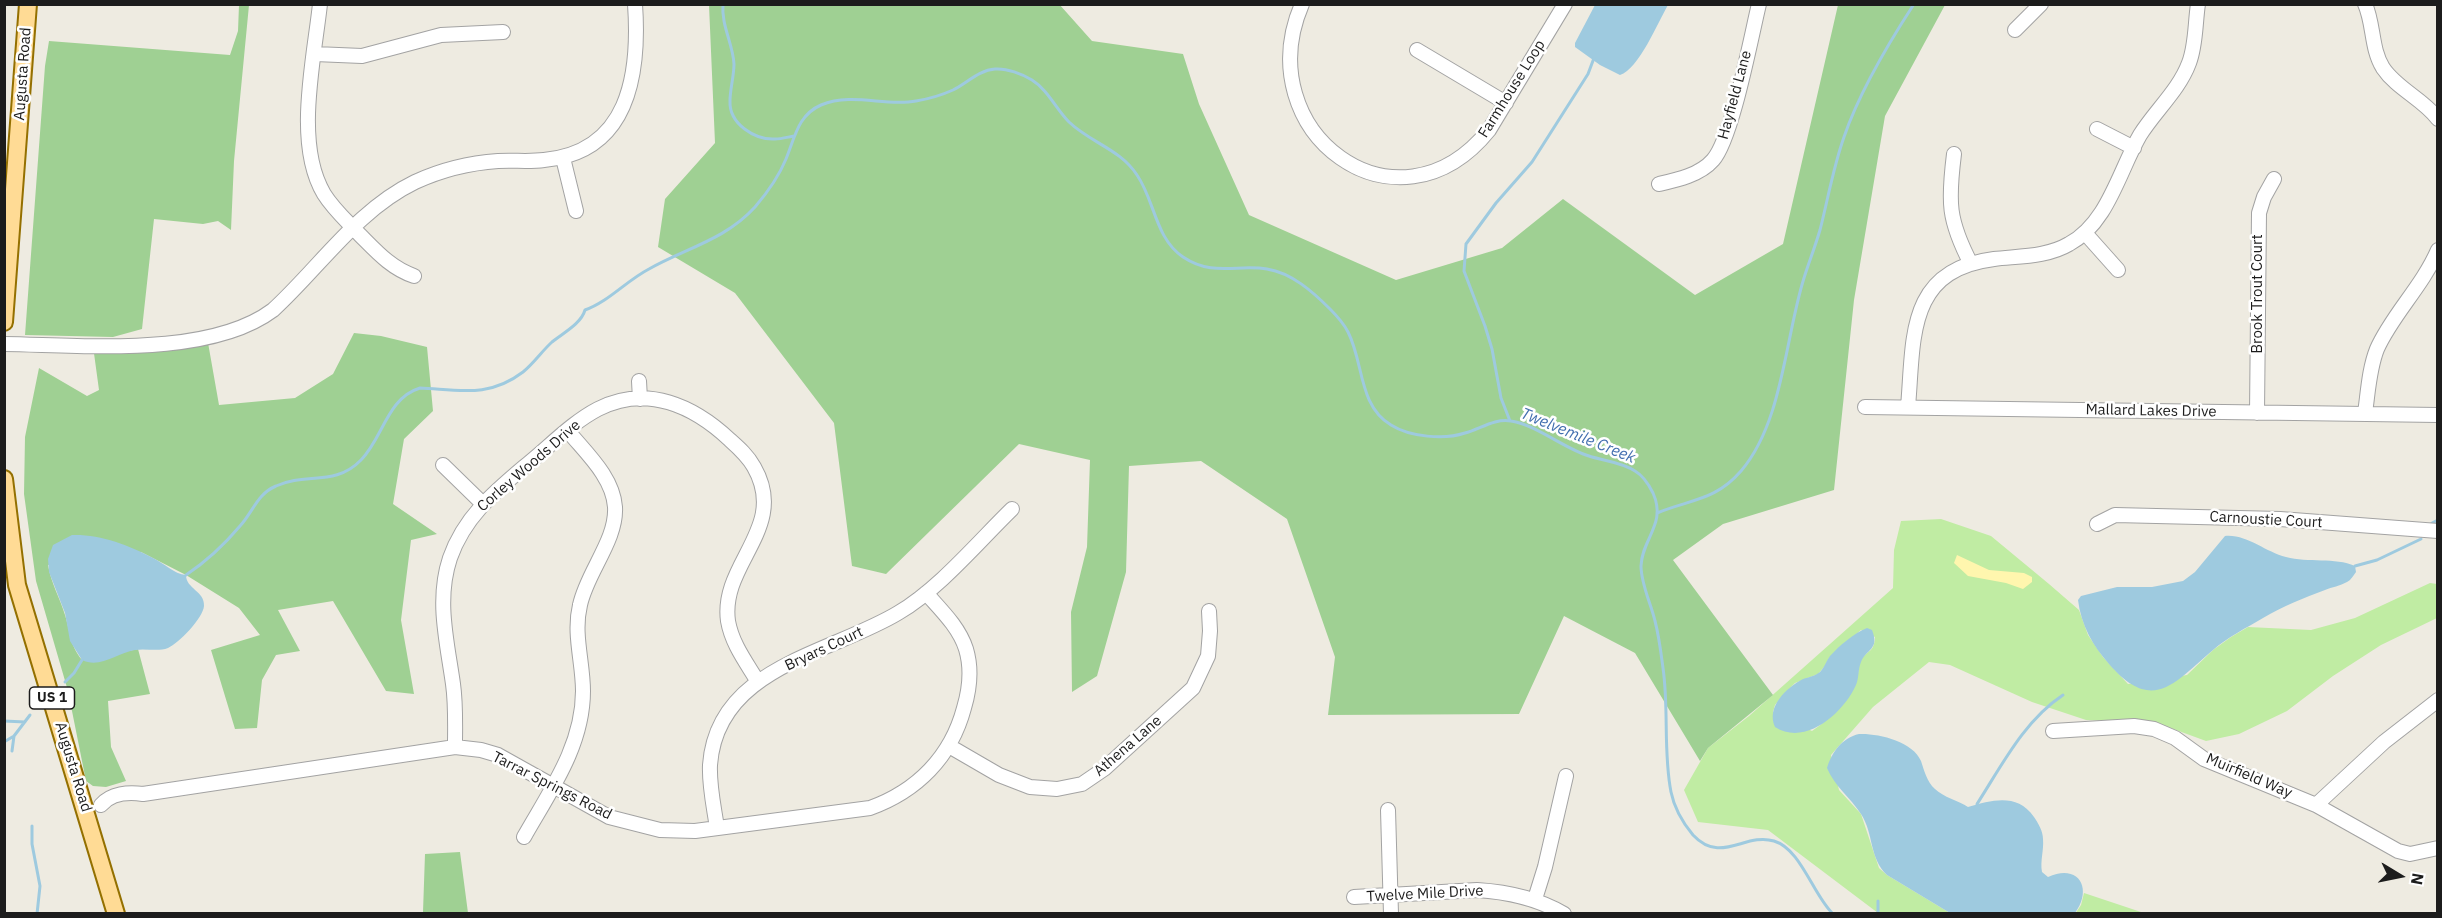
<!DOCTYPE html>
<style>
body{margin:0}
#map{position:relative;width:2442px;height:918px;overflow:hidden;background:#eeebe1;font-family:"IBM Plex Sans",sans-serif}
canvas{display:block}
.frame{position:absolute;inset:0;border:6px solid #1c1c1c;pointer-events:none}
.north{position:absolute;left:2370px;top:846px;width:60px;height:60px;-webkit-text-stroke:4px #fff;paint-order:stroke;rotate:100deg;font-size:16px;font-weight:700;line-height:24px;text-align:center;color:#1c1c1c}
.north::after{content:'';display:block;margin:auto;width:21px;height:27px;background:#1c1c1c;clip-path:polygon(50% 0,100% 100%,50% 72%,0 100%)}
</style>
<div id="map">
<canvas width="2442" height="918"></canvas>
<div class="frame"></div>
<div class="north">N</div>
</div>
<script>
const context = document.querySelector('canvas').getContext('2d');
context.lineJoin = 'round';
function paint(path, color) { context.fillStyle = color; context.fill(path, 'evenodd'); }
function trace(path, color, width, dash) { context.strokeStyle = color; context.lineWidth = width; context.lineCap = dash ? 'butt' : 'round'; context.setLineDash(dash || []); context.stroke(path); }
function label(font, color, halo, rows, align = 'center') {
  context.font = font + ' "IBM Plex Sans",sans-serif'; context.lineWidth = 5; context.setLineDash([]); context.textBaseline = 'middle'; context.strokeStyle = halo; context.fillStyle = color; for (const [text, x, y, turn = 0] of rows) {
    context.save(); context.translate(x, y); context.rotate((+turn || 0) * Math.PI / 180); context.textAlign = isNaN(turn) ? turn : align; if (halo) context.strokeText(text, 0, 0); context.fillText(text, 0, 0); context.restore();
  }
}
const grass = new Path2D(`
 M1941,519L1991,536L2049,584L2079,610L2088,635L2103,657L2128,684L2187,675L2213,650L2231,637L2248,627L2311,630L2355,618L2430,583L2437,584V618L2381,645L2333,676L2287,711L2239,734L2206,741L2157,723L2086,720L2032,702L1950,665L1929,662L1873,707L1831,755L1839,790L1861,814L1879,868L1887,875L1950,913H1878L1768,830L1698,822L1684,790L1708,748L1749,716L1893,588L1894,550L1901,521ZM1861,630L1875,637C1874,653 1868,649 1861,660C1858,665 1859,672 1857,678C1847,699 1832,718 1812,731L1773,712L1775,705L1786,692L1795,683L1818,674L1825,666L1829,658Z
 M2084,893L2144,913L2075,914L2081,905Z`);
const forest = new Path2D(`
 M1059,4L1092,41L1183,54L1199,104L1249,215L1396,280L1502,248L1563,199L1695,295L1783,244L1838,5H1945L1885,116L1854,300L1834,490L1723,524L1673,560L1773,695L1708,748L1700,761L1635,653L1564,616L1519,714L1328,715L1335,657L1287,519L1201,461L1129,466L1126,572L1097,676L1072,692L1071,612L1087,547L1090,460L1019,444L886,574L852,566L834,423L735,293L658,247L665,199L715,143L709,5Z
 M239,5H249L234,161L231,230L218,221L203,224L154,219L142,329L113,337L25,335L45,66L49,41L230,55L238,31Z
 M354,333L381,336L427,347L433,411L404,439L393,504L437,534L411,540L401,620L414,694L386,691L333,601L278,610L300,651L276,655L262,680L257,728L235,729L211,650L260,635L239,608L186,575L141,552L48,565C51,583 60,598 65,615C71,634 69,643 82,660L138,649L150,694L108,701L111,747L126,781L106,787L93,786L86,781L68,691L36,581L24,494L25,437L39,368L87,396L99,390L93,346L207,337L219,405L295,398L333,374Z
 M460,852L468,913H422L423,912L425,854Z`);
const sand = new Path2D(`
 M1957,555L1989,570L2024,573L2032,577V582L2023,589L2006,583L1968,576L1954,563Z`);
const water = new Path2D(`
 M1595,5H1668C1658,22 1639,69 1620,75L1600,65L1575,47V43Z
 M72,535C99,534 129,545 153,558C164,563 174,574 186,575C186,589 205,591 204,606C203,618 179,643 168,648C158,652 146,648 135,650C117,653 100,669 82,660L70,641L65,613L49,572L48,559L53,545Z
 M2225,536C2247,534 2265,552 2286,557C2308,563 2335,557 2355,566L2356,572C2353,576 2351,580 2347,582C2340,586 2332,587 2325,590C2304,598 2283,606 2263,618C2246,628 2228,637 2213,650C2175,682 2153,715 2109,664C2093,646 2081,625 2078,600L2081,596L2117,587H2152L2183,581L2195,572Z
 M1867,628L1872,630C1880,650 1866,649 1861,662C1858,669 1859,678 1856,685C1844,712 1806,747 1775,727C1766,707 1786,688 1803,679C1809,677 1815,676 1820,672C1825,667 1826,661 1830,656C1839,646 1854,633 1867,628Z
 M1859,734C1877,733 1913,741 1921,761C1924,770 1927,782 1935,789C1943,797 1959,801 1968,807C1993,800 2017,793 2034,817C2038,823 2043,831 2043,839C2044,850 2040,861 2042,872L2048,877C2079,863 2093,889 2075,913H1950L1887,875C1869,858 1874,834 1861,814C1850,797 1835,787 1827,768C1832,752 1842,738 1859,734Z`);
const stream = new Path2D(`
 M723,4C721,25 733,44 734,64C734,76 730,89 730,101C729,124 755,140 775,139C781,139 788,137 794,136
 M1510,421L1501,398L1492,349L1485,326L1464,271L1466,244L1496,203L1532,162L1588,74L1594,58
 M1657,513C1691,499 1715,501 1741,471C1783,422 1785,338 1804,278C1809,262 1815,247 1820,230C1828,199 1833,168 1844,137C1859,93 1888,44 1914,4
 M2432,523L2438,520
 M2355,566L2377,560L2421,539
 M186,575C207,561 224,545 240,526C253,512 257,494 276,486C306,472 335,487 361,460C383,438 387,398 420,388C460,390 489,398 523,372C534,363 542,351 552,342C563,333 581,324 585,310C608,302 626,281 649,269C686,248 725,240 755,207C767,193 779,176 786,159C795,137 798,115 821,105C853,92 885,107 916,101C928,99 942,95 953,90C967,83 979,70 995,69C1007,68 1022,74 1032,80C1048,90 1056,109 1069,122C1091,143 1120,149 1137,175C1155,201 1155,238 1183,257C1213,277 1237,264 1267,269C1292,273 1313,292 1330,309C1337,316 1344,324 1348,332C1364,363 1358,405 1391,425C1410,437 1444,440 1465,433C1480,429 1495,418 1511,421C1537,425 1563,448 1589,456C1604,461 1622,462 1635,471C1642,475 1649,485 1653,493C1667,524 1642,538 1641,566C1641,584 1651,604 1655,621C1659,636 1661,653 1663,668C1669,709 1663,752 1671,792C1674,807 1683,823 1693,835C1721,865 1745,832 1774,841C1801,849 1813,895 1833,914
 M65,682L74,673L82,660
 M4,721L25,722
 M4,742L14,736L30,715
 M12,751L14,736
 M1977,804C2002,765 2024,721 2063,695
 M32,826V844L40,886L37,914
 M1878,914V901`);
const minor = new Path2D(`
 M320,4C314,60 294,144 324,194C334,210 347,221 360,235C377,252 391,268 414,276
 M1302,4C1247,132 1397,244 1489,130L1565,4
 M2365,4C2374,24 2371,49 2383,68C2397,89 2423,99 2438,119
 M2015,30L2041,4
 M1417,50L1506,103
 M315,54L362,56L441,35L503,32
 M2097,129L2134,148
 M1954,154C1948,202 1948,220 1971,264
 M563,158L576,211
 M1659,184C1677,180 1700,175 1713,160C1732,139 1751,37 1759,4
 M2085,233L2118,270
 M4,344C82,345 209,358 273,310C319,268 357,210 415,182C441,170 469,163 498,161C513,160 529,162 544,160C629,152 640,75 635,4
 M639,381L640,399
 M1865,407L2438,415
 M1908,407C1914,339 1906,270 1994,259C2019,256 2047,257 2069,244C2108,223 2119,171 2140,135C2155,111 2179,90 2189,63C2196,45 2195,24 2198,4
 M2257,413L2259,213L2264,197L2274,179
 M2365,413C2368,393 2369,369 2377,349C2392,315 2422,287 2438,250
 M443,465L483,504
 M2097,524L2115,515L2280,519L2438,531
 M2053,731L2134,726L2154,729L2175,738L2204,759L2316,805L2398,851L2410,854L2438,848
 M949,746L999,775L1030,787L1057,789L1082,784L1104,769L1193,688L1208,656L1210,631L1209,611
 M455,747C455,726 456,705 453,684C447,641 436,600 450,558C465,515 497,490 530,462C552,444 573,422 598,409C647,384 694,406 730,440C739,448 748,456 754,467C789,528 720,563 728,621C732,644 746,662 758,682
 M101,805C111,793 129,792 143,794L455,747L481,750L498,755L609,817L660,830L695,831L870,808C917,791 951,757 964,708C970,688 972,669 966,649C959,627 941,610 926,593
 M2316,805L2384,742L2438,700
 M1388,810L1391,914
 M717,828C714,807 709,786 710,765C717,667 830,654 898,613C939,589 978,542 1012,509
 M524,837C550,791 583,746 583,691C583,662 573,634 580,605C587,572 617,540 615,507C613,477 586,453 568,431
 M1354,897L1477,890C1509,892 1537,898 1564,914
 M1535,899L1545,867L1566,776`);
const major = new Path2D(`
 M4,322L28,4
 M4,479L17,585L116,914`);
const shields = [
 [52,698,45]
];
const shieldNames = [
 ["US 1",52,698]
];
const streetNames = [
 ["Augusta Road",23,74,-86],
 ["Farmhouse Loop",1512,89,-58],
 ["Hayfield Lane",1735,95,-75],
 ["Brook Trout Court",2258,294,-90],
 ["Mallard Lakes Drive",2151,411,1],
 ["Corley Woods Drive",529,466,-41],
 ["Carnoustie Court",2266,520,3],
 ["Bryars Court",824,649,-25],
 ["Athena Lane",1128,746,-41],
 ["Augusta Road",73,767,73],
 ["Muirfield Way",2249,776,23],
 ["Tarrar Springs Road",552,786,27],
 ["Twelve Mile Drive",1425,894,-3]
];
const waterNames = [
 ["Twelvemile Creek",1578,436,22]
];
paint(grass, '#c0eca3');
paint(forest, '#9fd093');
paint(sand, '#fff6ae');
paint(water, '#9ecadf');
trace(stream, '#9ecadf', 3);
trace(minor, '#a3a3a3', 16);
trace(major, '#947000', 20);
trace(minor, '#fff', 14);
trace(major, '#ffdb95', 16);
for (const [x, y, w] of shields) { const box = new Path2D(); box.roundRect(x - w / 2, y - 11, w, 22, 4.5); context.fillStyle = '#fff'; context.fill(box); trace(box, '#1c1c1c', 1.5); }
label('bold 14px', '#1c1c1c', null, shieldNames);
label('15px', '#1c1c1c', '#fff', streetNames);
label('italic 16px', '#4470b0', '#fff', waterNames);
</script>
